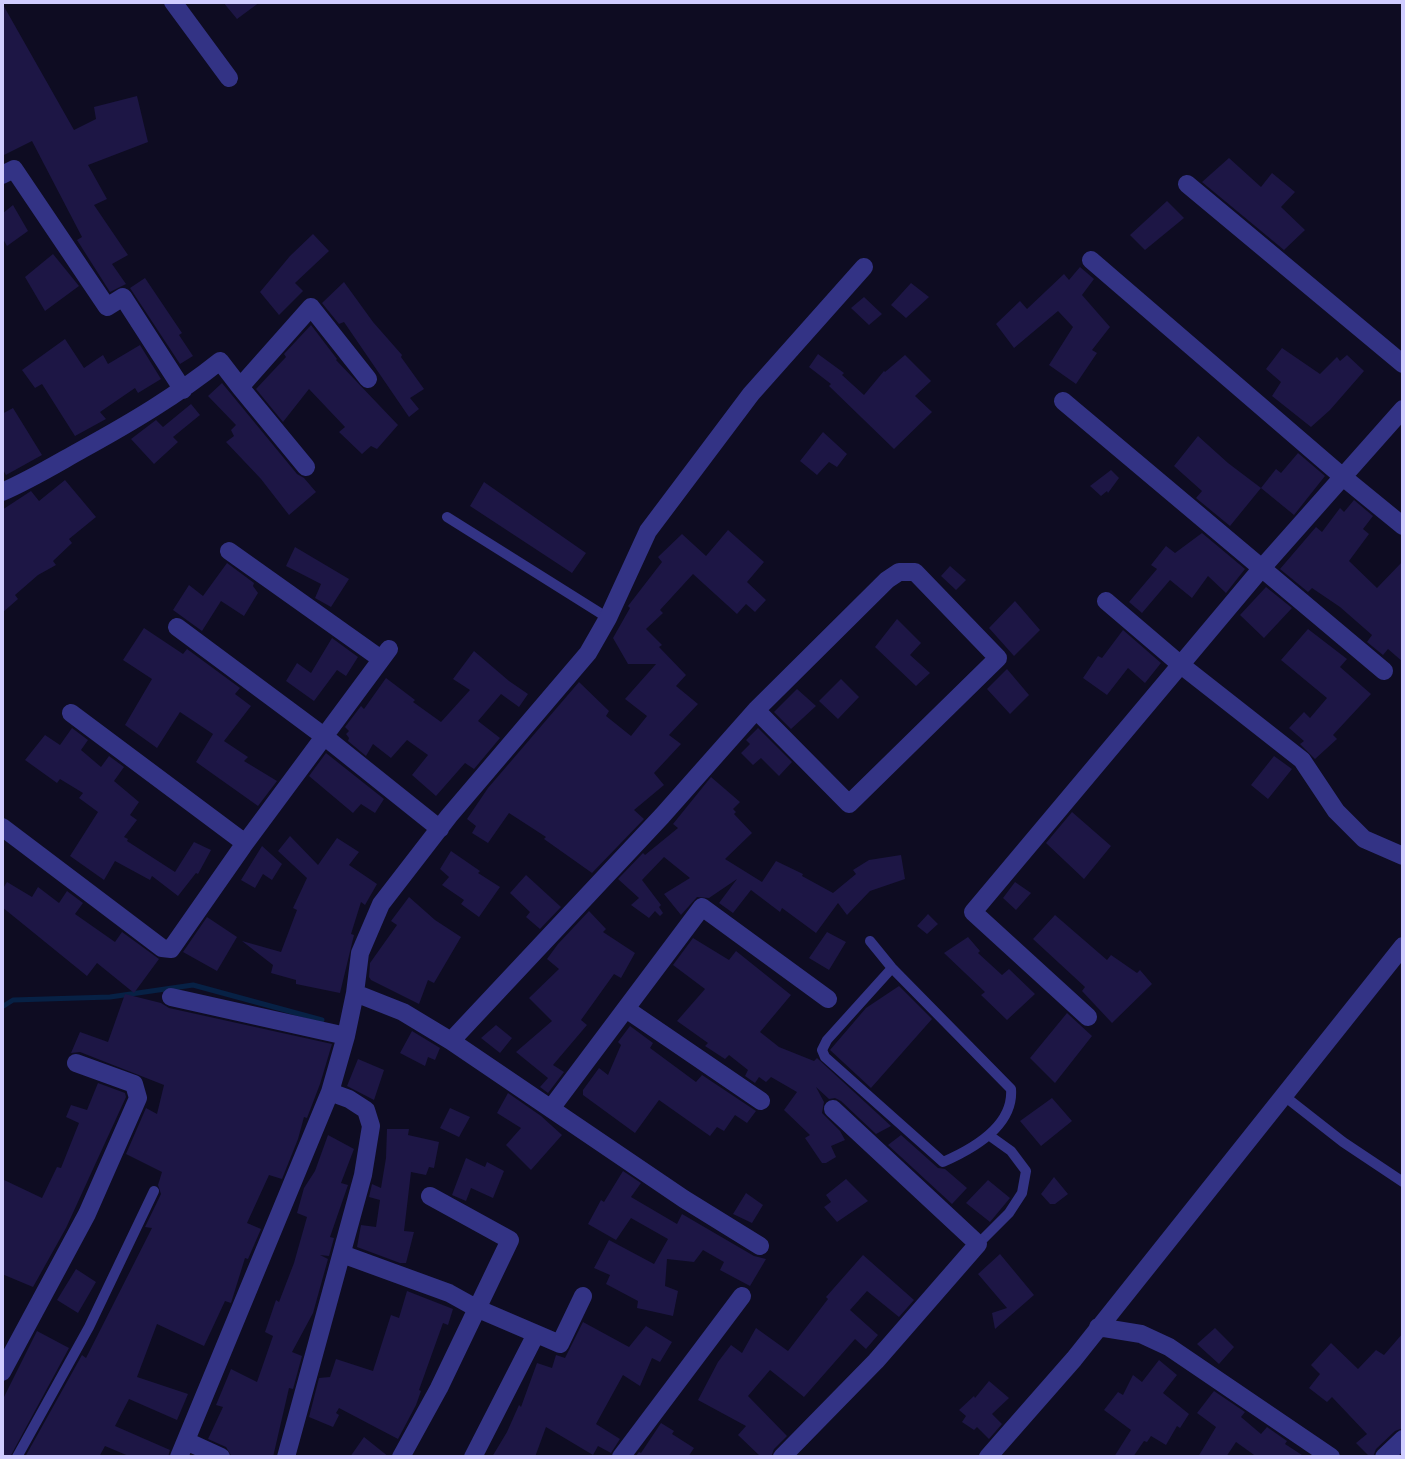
<!DOCTYPE html>
<style>
body{margin:0}
#map{position:relative;width:1405px;height:1459px;overflow:hidden;background:#0e0c22;font-family:"Public Sans",sans-serif}
canvas{display:block}
.frame{position:absolute;inset:0;border:4px solid #d0cdff;pointer-events:none}
</style>
<div id="map">
<canvas width="1405" height="1459"></canvas>
<div class="frame"></div>
</div>
<script>
const context = document.querySelector('canvas').getContext('2d');
context.lineJoin = 'round';
function trace(path, color, width, dash) { context.strokeStyle = color; context.lineWidth = width; context.lineCap = dash ? 'butt' : 'round'; context.setLineDash(dash || []); context.stroke(path); }
function paint(path, color) { context.fillStyle = color; context.fill(path, 'evenodd'); }
const stream = new Path2D(`
 M2,1007L13,1000L110,997L193,985L322,1020`);
const building = new Path2D(`
 M223,2H260L237,19Z
 M2,3L74,130L96,119L94,107L137,96L148,142L88,165L107,199L94,205L128,255L112,264L126,284L110,292L77,240L82,237L32,141L2,156Z
 M1229,158L1261,187L1272,173L1295,192L1281,207L1305,230L1284,250L1202,182Z
 M1167,201L1184,218L1145,250L1130,235Z
 M13,205L28,231L7,246L2,237V214Z
 M313,234L329,251L295,283L303,291L279,315L260,292L290,256Z
 M53,254L79,286L45,311L25,277Z
 M1080,267L1094,279L1082,295L1110,327L1092,350L1097,353L1076,384L1049,365L1073,327L1058,311L1014,348L996,324L1020,301L1027,309L1064,274L1069,280Z
 M145,278L182,333L179,335L193,356L180,364L130,288Z
 M344,282L373,322L402,355L401,357L424,389L410,398L419,409L409,417L344,322L339,324L322,303Z
 M911,283L929,297L906,318L891,305Z
 M864,297L882,314L869,325L851,308Z
 M311,325L337,359L336,360L398,425L377,449L371,446L362,454L339,432L345,427L309,389L283,422L256,389L286,357L284,354Z
 M65,339L84,368L103,355L108,364L140,345L161,379L138,393L135,388L100,412L106,419L75,436L42,384L35,388L22,370Z
 M1282,348L1320,374L1337,357L1340,361L1347,355L1364,371L1330,410L1311,427L1272,396L1281,382L1266,369Z
 M818,354L844,373L842,375L864,395L884,371L885,372L905,355L931,381L915,396L932,412L894,449L829,386L831,384L809,367Z
 M222,383L297,474L304,478L316,492L289,515L261,479L226,442L234,436L231,430L236,425L208,396Z
 M191,404L200,415L173,437L178,442L154,464L131,439L156,420L163,427Z
 M13,408L42,455L6,475L2,468V414Z
 M823,432L847,454L837,467L829,462L817,475L800,461Z
 M1198,436L1228,463L1261,488L1230,526L1196,498L1202,491L1174,466Z
 M1298,453L1325,476L1294,515L1261,488L1276,469L1281,473Z
 M1111,470L1119,478L1108,493L1107,491L1101,496L1090,486Z
 M65,480L96,517L69,539L72,543L53,561L56,565L38,575L15,595L18,599L2,613V510L31,491L39,501Z
 M484,482L586,553L572,573L470,506Z
 M1354,500L1373,516L1363,529L1369,534L1349,561L1377,588L1403,561V662L1388,649L1383,655L1367,642L1372,635L1340,607L1312,588L1308,592L1280,569L1316,527L1322,532L1340,508L1344,512Z
 M728,530L764,562L747,582L766,600L755,612L746,604L737,614L693,574L660,610L663,613L646,629L662,645L659,647L686,675L676,686L698,704L669,735L681,744L654,773L664,785L634,810L644,819L592,873L544,839L546,837L509,813L488,843L472,833L476,826L467,819L488,788L579,682L609,711L606,716L631,736L647,716L625,699L656,664H628L613,638L630,608L628,606L662,562L658,557L682,534L706,556Z
 M1202,533L1245,569L1226,593L1208,576L1192,598L1170,580L1142,613L1129,602L1157,569L1151,565L1166,546L1175,553Z
 M295,547L349,579L331,607L315,598L321,584L286,566Z
 M227,563L254,583L253,586L258,593L244,616L221,601L202,631L173,610L189,585L203,596Z
 M950,566L966,580L956,590L941,576Z
 M1266,587L1292,608L1264,638L1240,615Z
 M1015,601L1040,630L1014,656L989,628Z
 M897,619L921,643L910,655L930,673L916,686L875,647Z
 M144,628L183,654L187,649L240,688L235,694L251,706L224,741L248,757L244,761L277,781L258,806L196,762L213,734L180,712L157,748L125,725L152,679L123,660Z
 M1308,629L1347,659L1340,667L1371,694L1333,735L1337,739L1315,759L1300,744L1304,741L1289,728L1304,712L1310,718L1327,698L1281,660Z
 M1123,630L1161,663L1145,683L1128,668L1107,695L1083,678L1098,656L1102,658Z
 M332,638L358,657L346,676L337,670L314,701L286,681L297,663L311,673Z
 M474,651L509,681L528,694L519,707L501,694L478,721L500,738L474,769L465,763L436,796L412,775L428,755L407,740L391,758L373,744L366,756L348,741L349,738L346,734L349,731L345,727L361,706L364,709L386,678L415,700L413,702L441,722L470,690L453,679Z
 M1007,669L1029,695L1010,714L987,689Z
 M841,679L859,697L838,719L819,701Z
 M797,689L816,706L791,729L774,712Z
 M72,728L88,740L81,750L101,767L109,756L124,767L114,781L139,802L130,815L137,820L124,837L128,839L127,841L175,872L194,842L211,850L198,874L196,873L178,896L152,876L150,880L115,861L104,880L70,856L98,812L79,798L83,793L60,779L57,783L25,760L45,735L60,745Z
 M758,728L792,762L779,776L761,758L753,765L741,753L750,744L746,740Z
 M326,753L384,799L375,813L361,804L353,813L309,776Z
 M1274,756L1292,769L1268,799L1251,785Z
 M711,777L740,802L733,809L736,812L734,814L752,833L725,859L762,882L776,861L803,874L802,876L833,893L856,874L853,870L869,860L901,855L905,879L870,891L847,915L838,903L816,933L782,908L780,912L751,890L733,913L719,903L737,879L709,898L697,897L681,915L664,894L690,878L664,857L642,880L661,905L659,907L663,913L660,916L655,911L649,918L631,905L639,898L618,879L643,853L645,855L678,828L673,824Z
 M1072,812L1111,846L1084,879L1046,843Z
 M290,836L318,865L337,838L359,852L349,865L377,884L365,905L361,902L351,934L354,935L340,993L296,984V980L271,973L273,965L242,941L281,952L297,910L293,908L307,878L278,851Z
 M262,846L282,864L272,880L263,874L255,888L241,880Z
 M451,851L480,871L478,873L500,887L479,917L461,904L464,900L442,885L449,877L440,869Z
 M526,875L561,907L540,929L526,917L530,912L510,893Z
 M7,882L32,897L38,887L59,903L67,891L83,903L75,914L115,942L122,932L159,959L134,993L97,963L87,976L2,907V890Z
 M1015,882L1031,893L1016,910L1003,898Z
 M409,897L435,920L461,937L434,983L428,980L419,1004L371,980L369,977L370,963L397,925L391,921Z
 M589,911L606,929L603,932L635,953L621,978L614,974L581,1020L587,1025L553,1065L564,1072L548,1093L540,1087L548,1078L516,1052L552,1021L529,998L559,969L547,959L558,944Z
 M928,914L938,924L927,934L917,926Z
 M1055,915L1107,960L1111,955L1137,973L1140,970L1152,984L1112,1023L1082,991L1085,987L1033,939Z
 M207,917L237,937L217,971L183,952Z
 M827,932L846,942L829,970L809,958Z
 M968,937L980,951L978,953L1002,975L1009,969L1035,994L1007,1020L981,995L985,992L944,953Z
 M693,938L729,960L736,951L791,995L760,1032L779,1047L814,1061L817,1058L891,1126L876,1134L841,1101L835,1098L829,1099L816,1087L824,1102L822,1113L840,1131L845,1140L831,1146L836,1157L826,1163H822L805,1138L810,1135L784,1110L797,1092L771,1077L766,1082L759,1077L755,1083L745,1076L748,1070L729,1055L725,1059L705,1046L708,1043L677,1021L705,989L673,965Z
 M899,986L932,1019L871,1088L830,1050L866,1008Z
 M125,994L161,1003L169,1008L332,1044L320,1084L307,1118L304,1117L298,1139L282,1179L269,1175L247,1223L261,1229L248,1259L245,1258L231,1303L225,1301L204,1346L157,1324L137,1377L188,1394L177,1420L129,1399L115,1426L170,1450L168,1457H131L105,1446L99,1457H25L82,1355L86,1358L152,1228L145,1227L161,1194L158,1185L162,1172L126,1154L146,1108L157,1114L164,1085L80,1052L71,1053L80,1032L108,1042Z
 M1067,1013L1092,1036L1055,1083L1030,1058Z
 M496,1025L512,1038L500,1053L481,1038Z
 M630,1026L653,1043L650,1048L696,1082L702,1075L756,1111L747,1123L735,1115L724,1131L717,1127L710,1136L659,1100L635,1133L583,1095V1090L599,1068L608,1075L621,1045L618,1042Z
 M412,1031L440,1048L435,1060L428,1057L425,1066L400,1053Z
 M358,1059L384,1070L374,1100L347,1086Z
 M98,1083L125,1093L126,1097L66,1228L33,1287L2,1274V1179L42,1198L57,1167L61,1168L79,1123L66,1117L71,1105L87,1110Z
 M508,1093L541,1116L562,1135L531,1170L506,1145L521,1128L497,1113Z
 M1052,1098L1072,1121L1041,1146L1020,1121Z
 M450,1108L470,1117L459,1137L440,1128Z
 M387,1129H409L408,1135L439,1142L434,1168L429,1167L426,1175L411,1172L404,1231L414,1232L406,1263H400L357,1247L361,1225L376,1227L380,1200L369,1197L372,1184L381,1188L386,1158Z
 M328,1135L354,1149L341,1183L348,1185L330,1237L334,1238L329,1256L320,1255L328,1259L313,1313L292,1352L302,1356L293,1389L289,1388L273,1457H232L226,1447L208,1439L223,1407L216,1405L231,1369L257,1382L273,1336L265,1332L276,1300L279,1302L294,1263L307,1217L297,1213L304,1188L315,1171Z
 M901,1135L938,1168L945,1169L967,1188L952,1204L888,1145Z
 M466,1158L485,1167L487,1162L504,1171L493,1198L471,1188L466,1201L452,1195Z
 M623,1171L641,1183L631,1197L677,1224L682,1214L754,1256L766,1259L750,1286L720,1270L724,1262L703,1250L694,1262L667,1259L665,1286L678,1291L673,1316L637,1308L638,1301L606,1284L610,1275L594,1268L609,1240L654,1264L668,1239L631,1218L616,1240L588,1224L601,1200L604,1202Z
 M1054,1177L1068,1194L1055,1204H1050L1041,1194Z
 M846,1179L868,1201L837,1222L824,1207L831,1202L826,1195Z
 M988,1180L1010,1198L990,1222L966,1203Z
 M746,1193L763,1205L752,1223L733,1214Z
 M1000,1254L1034,1295L995,1329L992,1313L1007,1308L978,1274Z
 M863,1255L914,1300L899,1317L867,1291L850,1310L878,1335L866,1349L855,1339L804,1397L770,1370L748,1396L787,1436L774,1449L771,1457H761L738,1435L746,1426L698,1400L718,1362L731,1345L742,1353L756,1328L788,1351L828,1299L826,1297Z
 M76,1269L96,1282L78,1313L57,1300Z
 M407,1291L453,1309L448,1325L443,1323L419,1390L421,1391L416,1405L398,1439L339,1408L336,1413L339,1415L333,1427L309,1417L319,1378L330,1377L336,1359L373,1371L391,1315L399,1318Z
 M583,1322L629,1347L646,1326L672,1342L660,1362L652,1358L640,1386L623,1375L596,1424L620,1439L611,1453L598,1446L593,1455L546,1427L535,1457H492L507,1432L519,1405L521,1407L537,1363L552,1368L556,1355L565,1358Z
 M1215,1328L1234,1347L1219,1364L1197,1344Z
 M37,1331L69,1348L10,1457H2V1401Z
 M1403,1333V1428L1395,1431L1376,1449L1373,1457H1370L1356,1443L1367,1434L1332,1397L1327,1402L1309,1388L1320,1374L1311,1365L1331,1343L1358,1369L1376,1350L1384,1355Z
 M1159,1360L1177,1375L1163,1393L1189,1414L1180,1428L1177,1426L1166,1445L1151,1436L1147,1442L1144,1441L1133,1457H1114L1131,1430L1104,1410L1118,1392L1123,1395L1133,1375L1142,1382Z
 M989,1381L1009,1398L992,1414L1002,1424L989,1439L977,1427L974,1430L962,1422L966,1416L959,1410L974,1396L975,1398Z
 M1214,1391L1245,1412L1241,1417L1261,1434L1267,1427L1287,1441L1285,1444L1305,1457H1257L1236,1442L1226,1457H1198L1216,1427L1197,1413Z
 M661,1423L674,1431L672,1434L694,1448L688,1457H635L639,1452L641,1453Z
 M364,1437L389,1457H350Z`);
const lane = new Path2D(`
 M447,517L608,618
 M870,941L892,968L1011,1089C1014,1126 973,1149 943,1162L825,1057L822,1050L827,1040L892,968
 M1283,1095L1343,1142L1403,1182
 M978,1244L1009,1213L1022,1193L1026,1171L1011,1151L990,1136
 M17,1457L89,1327L154,1191`);
const street = new Path2D(`
 M173,2L229,78
 M2,175L14,169L107,307L123,297L183,390
 M1187,184L1403,364
 M1091,260L1343,477L1403,526
 M240,387L306,467
 M1063,401L1384,671
 M2,492C30,480 56,464 83,449C132,422 176,396 220,361L240,387L311,307L368,379
 M229,551L381,659
 M1106,601L1181,665L1302,760L1336,811L1364,839L1403,856
 M177,627L325,737L440,829
 M71,713L245,843
 M2,827L162,948L171,949L243,846L389,649
 M355,993L403,1012L451,1041L684,1199L760,1246
 M171,997L346,1036
 M626,1009L761,1101
 M1088,1017L973,912L1261,569L1403,409
 M451,1041L662,816L756,710L887,580L899,572H915L998,658L849,804L756,710
 M552,1107L702,907L828,999
 M342,1254L449,1293L476,1308L560,1344L583,1296
 M1098,1327L1141,1334L1169,1347L1331,1457
 M2,1372L87,1214L138,1098L134,1084L76,1063
 M186,1441L221,1457
 M179,1457L330,1092L346,1036L355,993L360,953L381,904L449,816L588,653L608,618L648,531L751,394L864,267
 M286,1457L363,1175L371,1126L366,1110L349,1099L330,1092
 M401,1457L439,1388L510,1240L430,1196
 M473,1457L536,1334
 M621,1457L742,1296
 M782,1457L876,1361L978,1244L833,1109
 M988,1457L1074,1359L1403,946
 M1384,1457L1403,1439`);
trace(stream, '#072145', 5);
paint(building, '#1d1645');
trace(lane, '#333385', 10);
trace(street, '#333385', 18);
</script>
